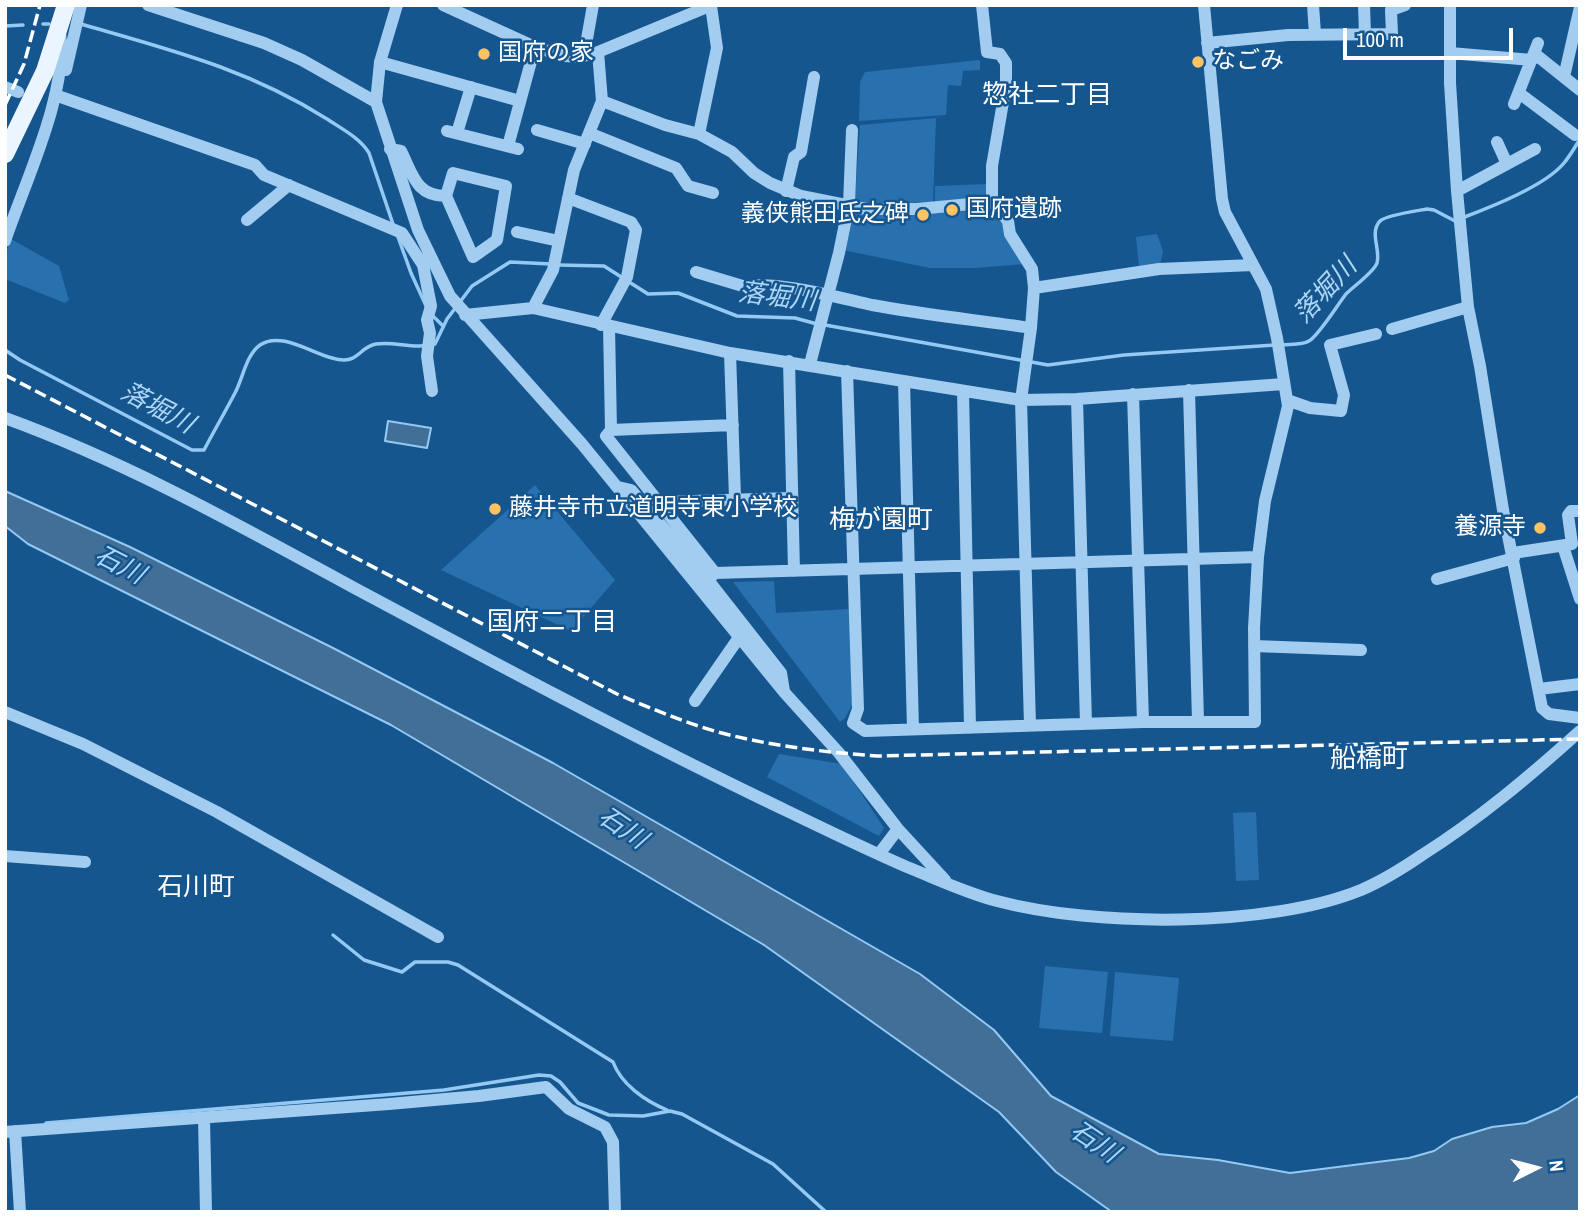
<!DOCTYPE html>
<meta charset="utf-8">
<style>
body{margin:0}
#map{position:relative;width:1585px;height:1217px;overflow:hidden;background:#16568f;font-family:"Archivo Narrow",sans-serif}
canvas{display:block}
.frame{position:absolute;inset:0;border:7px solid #fff;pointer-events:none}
.north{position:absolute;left:1501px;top:1133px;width:70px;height:70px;-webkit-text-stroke:5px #16568f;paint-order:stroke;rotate:84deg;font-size:19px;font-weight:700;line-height:28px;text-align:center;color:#fff}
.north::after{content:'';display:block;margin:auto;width:24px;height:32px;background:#fff;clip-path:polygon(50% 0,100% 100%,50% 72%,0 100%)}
.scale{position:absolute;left:1343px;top:28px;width:170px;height:32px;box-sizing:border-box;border:4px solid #fff;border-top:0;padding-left:9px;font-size:21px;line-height:24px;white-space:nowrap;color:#fff;-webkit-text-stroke:5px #16568f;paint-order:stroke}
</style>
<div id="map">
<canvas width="1585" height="1217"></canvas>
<div class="frame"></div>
<div class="north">N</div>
<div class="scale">100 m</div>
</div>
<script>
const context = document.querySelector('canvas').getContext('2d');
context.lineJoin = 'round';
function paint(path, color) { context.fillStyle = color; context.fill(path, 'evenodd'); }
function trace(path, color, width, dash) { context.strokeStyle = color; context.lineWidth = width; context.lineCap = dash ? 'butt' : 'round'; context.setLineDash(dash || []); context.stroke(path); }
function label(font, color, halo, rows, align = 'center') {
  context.font = font + ' "Archivo Narrow","Noto Sans JP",sans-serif'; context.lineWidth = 5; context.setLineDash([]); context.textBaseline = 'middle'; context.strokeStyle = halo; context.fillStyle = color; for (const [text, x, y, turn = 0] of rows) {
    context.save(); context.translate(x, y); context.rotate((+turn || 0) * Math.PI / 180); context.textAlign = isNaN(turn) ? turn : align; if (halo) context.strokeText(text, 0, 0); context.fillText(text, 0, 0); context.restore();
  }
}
const green = new Path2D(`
 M980,60V70L963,71L961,86L948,85L946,115L859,121L860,82L865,72Z
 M936,118L933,202L870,205L855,199L860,125Z
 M988,184L989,200L935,205V186Z
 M989,206L1000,216L1025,264L975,268H930L843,250L851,209Z
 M1157,234L1163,251L1160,266L1139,267L1136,237Z
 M11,239L59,266L69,300L65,303L5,279V255Z
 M535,485L615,580L571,631L441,570Z
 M774,581L776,613L850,609L852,705L845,718L840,722L733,582Z
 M779,754L842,764L884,828L879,836L767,777Z
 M1256,812L1259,880L1236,881L1233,813Z
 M1045,966L1108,972L1102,1033L1039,1028Z
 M1115,972L1179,978L1173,1041L1110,1036Z`);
const water = new Path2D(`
 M388,421L431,428L427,448L385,441Z
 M5,491L130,547L335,649L553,763L920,974L994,1030L1051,1096L1159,1154L1218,1160L1290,1173L1409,1158L1434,1151L1452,1139L1492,1127L1526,1123L1558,1109L1580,1095V1212H1112L1056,1172L999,1112L764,945L391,725L28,544L5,526Z`);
const stream = new Path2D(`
 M43,24H49
 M81,24C171,50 248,69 327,119C342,129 360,138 369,153L394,227
 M5,26L23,25
 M1462,218C1491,207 1545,186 1564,163C1570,156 1575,147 1580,139
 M398,237L411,273L427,308
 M559,265L604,266L648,294L678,293L737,316L795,318L817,324
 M431,314L443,326
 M825,325L1048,365L1124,355L1275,345
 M1282,345C1291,344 1302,345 1309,341C1319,335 1338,304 1346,294C1354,286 1374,272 1377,263C1381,250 1369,233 1380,221C1386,215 1416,211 1427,209L1434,210L1455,221
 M5,350L20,360L192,450H204C214,431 225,412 235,393C243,378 246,355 260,345C281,331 311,353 332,358C359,366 358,347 376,344C396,341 414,350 435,344L447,319L472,286L510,262L551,264
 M333,935L364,960L402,972L415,962H448L458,965L613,1062C621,1084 645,1101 667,1110
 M46,1123L444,1090L539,1075L551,1076L560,1082L578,1103L609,1115L643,1116L670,1111L682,1114L773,1164L826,1212`);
const minor = new Path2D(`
 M148,5L264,43L302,60L376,102
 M397,5L380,62L376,102L418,230L450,296L582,444L784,692L839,753L898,829L945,880
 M443,5L535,47L565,56L580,57L598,52L712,5
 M982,5L987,52L1000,54L1006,63V85L992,166V202L1008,221L1010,234L1032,269L1034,288L1031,328L1021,400L1030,725
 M1313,5L1315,34
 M1364,5L1365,34
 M1450,5V83L1457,191L1468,307L1480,366L1503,510L1542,708L1549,714L1580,718
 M1207,43L1288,35L1392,34L1391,10L1405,5
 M1450,53L1532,60
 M1535,54L1580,90
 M584,56L593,5
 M380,62L520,101
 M66,70L81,5
 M1564,77L1580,7
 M5,87L18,92
 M1519,93L1575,135
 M55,95L255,165L264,175L402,233L423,265L433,261
 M602,101L665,125L699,134L732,152L754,173L770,183L801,196L866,209H917L992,202
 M1514,104L1538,43
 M537,130L585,144
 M447,131L518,149
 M457,133L471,87
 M589,133L676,168L688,186L713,193
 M699,134L717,48L711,6
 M1497,142L1507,164
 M508,146L535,47
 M390,149L401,151C413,175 416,196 446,196
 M453,173L506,186L497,240L473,257L446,196Z
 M786,191L794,157L801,152L814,77
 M1457,191L1535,149
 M568,198L631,222L636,230L627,277L601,325
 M247,220L289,185
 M517,232L559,241
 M5,241C24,184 69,92 60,33
 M423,265L431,306L427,320L430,333L427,356L432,391
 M696,272L746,287C771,279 844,299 872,305C925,315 978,320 1031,328
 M1034,288L1159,269L1253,265
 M533,308L553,270L574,170L602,101L598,52
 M465,315L533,308L730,353L1021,400L1077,399L1284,384
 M609,326L611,430L606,436L715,573L708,580
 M1392,329L1468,307
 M730,353L735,498
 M789,361L794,571
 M810,364L839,253L849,204L852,130
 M847,371L858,709L853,723L865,731L1143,722H1255L1254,628L1258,557L1265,501L1288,406L1277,338L1266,289L1225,212L1222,199L1204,5
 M904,381L913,729
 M1189,390L1198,721
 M963,391L970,728
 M1133,394L1143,722
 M1077,399L1086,724
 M1287,400L1310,408L1341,411L1344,395L1330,345L1376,334
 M5,418C129,463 244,528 360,591C491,661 622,731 756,796C806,820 856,845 907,867C937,879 966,893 997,901C1094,927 1268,928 1361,890C1382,881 1403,868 1422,855C1479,819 1530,776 1580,731
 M611,430L733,425
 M618,487L631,490L708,580L781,673L784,691
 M661,502L791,498
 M1563,546L1580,599
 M1513,553L1572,544L1568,515L1571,511H1580
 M715,573L1258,557
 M1437,579L1514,558
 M1254,646L1361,650
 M1539,689L1580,684
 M695,701L740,636
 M5,712L83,744L217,812L438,937
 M879,854L898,829
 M5,856L85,862
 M204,1118L206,1212
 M15,1131L20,1212
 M5,1132L389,1104L479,1096L546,1087L569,1109L605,1127L613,1142L615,1212`);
const major = new Path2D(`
 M5,154L45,71L66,5`);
const rail = new Path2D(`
 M5,105L24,64L40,5
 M5,375L617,694C650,708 683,722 718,732C770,746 823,752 877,756L1580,739`);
const markers = [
 [484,54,7,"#ffc361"],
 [1198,62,7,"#ffc361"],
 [952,210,7,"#ffc361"],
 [923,215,7,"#ffc361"],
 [495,509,7,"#ffc361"],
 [1540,528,7,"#ffc361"]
];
const poiNames = [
 ["国府の家",498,54],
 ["なごみ",1212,62],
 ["国府遺跡",966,210],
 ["義侠熊田氏之碑",909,215,"right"],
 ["藤井寺市立道明寺東小学校",509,509],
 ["養源寺",1526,528,"right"]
];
const neighbourhoodNames = [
 ["惣社二丁目",1047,96],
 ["梅が園町",881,521],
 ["国府二丁目",552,623],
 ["船橋町",1369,760],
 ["石川町",196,888]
];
const waterNames = [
 ["落堀川",1326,291,-47],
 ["落堀川",777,298,7],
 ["落堀川",157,409,28],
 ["石川",119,566,27],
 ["石川",622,829,34],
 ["石川",1094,1143,34]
];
paint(green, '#2870ae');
paint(water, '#416f98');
trace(water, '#94c9f3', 2);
trace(stream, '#94c9f3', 3.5);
trace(minor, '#a2ccf0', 12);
trace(major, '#ebf5ff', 18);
trace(rail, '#fff', 3.5, [12, 5]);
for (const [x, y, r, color] of markers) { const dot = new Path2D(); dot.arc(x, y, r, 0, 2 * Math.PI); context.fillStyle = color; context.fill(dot); trace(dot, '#16568f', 2.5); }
label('24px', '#fff', '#16568f', poiNames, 'left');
label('26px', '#fff', '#16568f', neighbourhoodNames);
label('italic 26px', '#aed6f7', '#16568f', waterNames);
</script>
